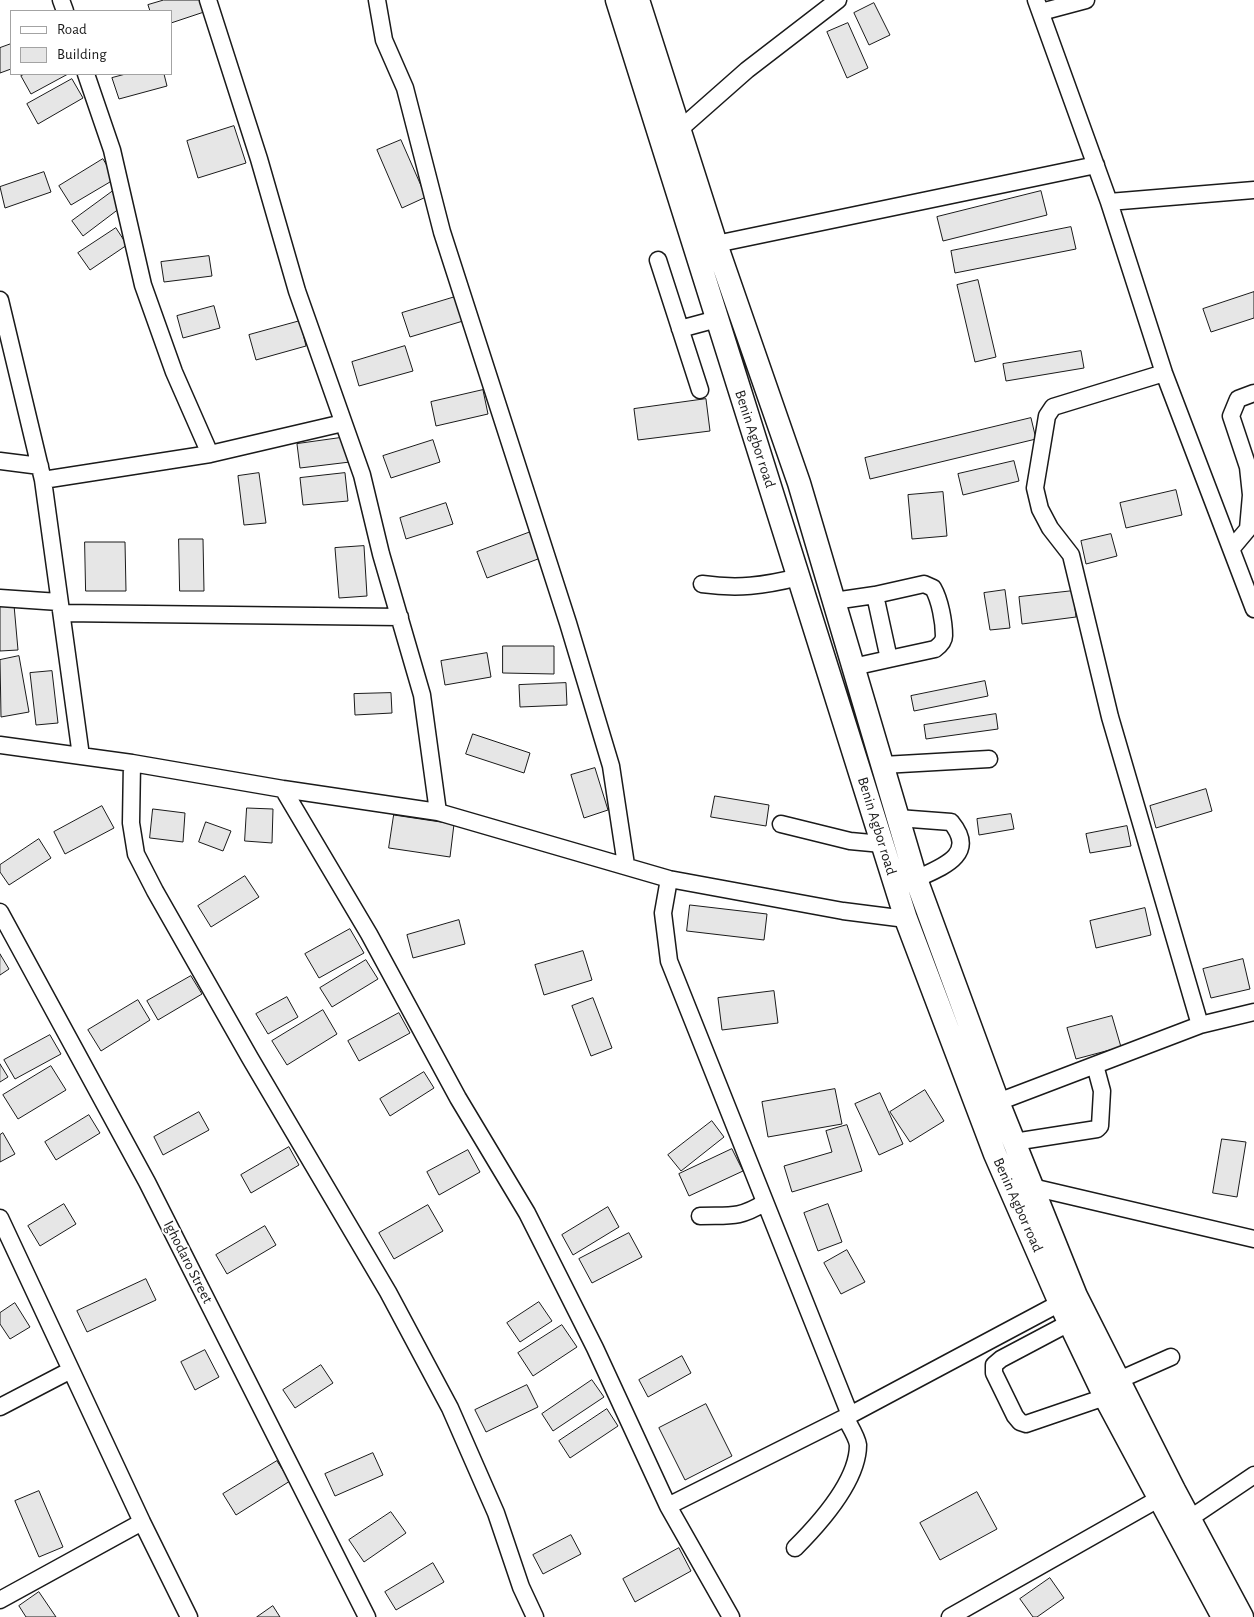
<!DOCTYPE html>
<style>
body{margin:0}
#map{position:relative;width:1254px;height:1617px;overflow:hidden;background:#fff;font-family:"Alegreya Sans",sans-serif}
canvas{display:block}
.legend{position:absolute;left:10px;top:10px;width:162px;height:65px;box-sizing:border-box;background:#fff;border:1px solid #a3a3a3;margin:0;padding:6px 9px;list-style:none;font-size:15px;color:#1a1a1a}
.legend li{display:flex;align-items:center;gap:10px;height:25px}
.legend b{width:25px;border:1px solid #a3a3a3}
</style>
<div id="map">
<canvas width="1254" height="1617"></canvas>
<ul class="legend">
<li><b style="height:6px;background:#fff"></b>Road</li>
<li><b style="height:14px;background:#e6e6e6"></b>Building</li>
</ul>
</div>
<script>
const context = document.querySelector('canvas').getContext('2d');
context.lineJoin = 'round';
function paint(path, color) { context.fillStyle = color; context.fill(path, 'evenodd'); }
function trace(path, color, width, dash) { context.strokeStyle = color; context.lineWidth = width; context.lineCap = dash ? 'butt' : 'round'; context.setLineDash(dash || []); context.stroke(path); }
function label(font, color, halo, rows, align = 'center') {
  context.font = font + ' "Alegreya Sans",sans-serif'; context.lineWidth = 4; context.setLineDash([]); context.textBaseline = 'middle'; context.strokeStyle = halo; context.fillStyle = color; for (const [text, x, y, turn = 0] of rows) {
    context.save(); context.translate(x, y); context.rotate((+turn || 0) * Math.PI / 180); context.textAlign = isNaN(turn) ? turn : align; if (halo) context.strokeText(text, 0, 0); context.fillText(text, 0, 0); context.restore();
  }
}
const building = new Path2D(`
 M164,0H203L207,11L171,23V11H150L148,5Z
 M874,3L890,35L869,45L854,13Z
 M848,23L868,68L847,78L827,32Z
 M11,44V69L0,73V48Z
 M25,74H68L31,94L21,76Z
 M126,74H164L167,86L119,99L112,78Z
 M72,79L83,98L38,124L27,104Z
 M234,126L246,163L198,178L187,141Z
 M401,140L426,197L402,208L377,150Z
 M103,159L115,179L71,205L59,186Z
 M44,172L51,192L5,208L0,187Z
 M113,191L124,205L83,236L72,221Z
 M1041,191L1047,215L943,241L937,217Z
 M1071,227L1076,249L955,273L951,251Z
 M116,228L127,245L90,270L78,253Z
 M209,256L212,276L164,282L161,262Z
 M978,280L996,357L975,362L957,285Z
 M1254,292V318L1211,332L1203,309Z
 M455,297L463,321L410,337L402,313Z
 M214,306L220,328L183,338L177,316Z
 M300,321L306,346L256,360L249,335Z
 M405,346L413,371L359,386L352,362Z
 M1081,351L1084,368L1006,381L1003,364Z
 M483,390L488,414L436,426L431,402Z
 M706,399L710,431L638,440L634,409Z
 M1031,418L1036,439L870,479L865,458Z
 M347,437L350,462L300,468L297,444Z
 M433,440L440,462L391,478L383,456Z
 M1014,461L1019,481L963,495L958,474Z
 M259,473L266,523L244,525L238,476Z
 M345,473L348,501L303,505L300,478Z
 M1176,490L1182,515L1126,528L1120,503Z
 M943,492L947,536L912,539L908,495Z
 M446,503L453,524L406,539L400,518Z
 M536,530L546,556L487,578L477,552Z
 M1111,534L1117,556L1086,564L1081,541Z
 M179,539H203L204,591H180Z
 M85,542H125L126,591H86Z
 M364,546L367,596L339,598L335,548Z
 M1005,590L1010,628L990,630L984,593Z
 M1073,591L1076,617L1022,624L1019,597Z
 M14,605L18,650L0,651V606Z
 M503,646H554V674L503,673Z
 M487,653L491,677L445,685L441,661Z
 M19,656L29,712L1,717L0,660Z
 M52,671L58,723L36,725L30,673Z
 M985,681L988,696L914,711L911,696Z
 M566,683L567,705L520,707L519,685Z
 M391,693L392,713L355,715L354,694Z
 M996,714L998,729L926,739L924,725Z
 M473,734L530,753L524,773L466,754Z
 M595,768L608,810L584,818L571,775Z
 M1206,789L1212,811L1156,828L1150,806Z
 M715,796L769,805L766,826L711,817Z
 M102,806L114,828L65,854L54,832Z
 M247,808L273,809L272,843L245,841Z
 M153,809L185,813L183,842L150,838Z
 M1011,814L1014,829L979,835L977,819Z
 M394,815L454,824L450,857L389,848Z
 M206,822L231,831L223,851L199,842Z
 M1127,826L1131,846L1090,853L1086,834Z
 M39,839L51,858L9,885L0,872V865Z
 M245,876L259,897L211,927L198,906Z
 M690,905L767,914L764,940L687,931Z
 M1145,908L1151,935L1096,948L1090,921Z
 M459,920L465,944L413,958L407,935Z
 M350,929L364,953L319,978L305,954Z
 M583,951L592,980L544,995L535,965Z
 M0,954L9,969L0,975Z
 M1243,959L1250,989L1211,998L1203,969Z
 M366,960L378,979L332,1007L320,988Z
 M191,976L202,994L158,1020L147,1001Z
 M774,991L778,1023L722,1030L718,998Z
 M287,997L298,1017L268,1034L256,1014Z
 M593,998L612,1048L591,1056L572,1006Z
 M138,1000L150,1020L101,1051L88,1030Z
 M323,1010L337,1034L287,1065L272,1041Z
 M399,1013L410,1033L359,1061L348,1041Z
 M1112,1016L1121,1047L1076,1059L1067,1028Z
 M50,1035L61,1054L15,1079L4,1060Z
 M0,1064L8,1077L0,1082Z
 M51,1066L66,1090L18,1119L3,1095Z
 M424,1072L434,1088L390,1116L380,1099Z
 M835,1089L842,1124L768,1137L762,1102Z
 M925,1090L944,1121L910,1142L890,1112Z
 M880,1093L903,1144L879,1155L855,1104Z
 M199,1112L209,1130L163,1155L154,1137Z
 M89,1115L100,1133L56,1160L45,1142Z
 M712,1121L724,1137L681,1171L668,1155Z
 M847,1125L862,1171L792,1192L784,1166L832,1152L826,1131Z
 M3,1133L15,1154L0,1162V1135Z
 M1222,1139L1246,1142L1237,1197L1213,1193Z
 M289,1147L299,1165L251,1193L241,1175Z
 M732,1149L743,1171L689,1196L679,1174Z
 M468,1150L480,1172L439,1195L427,1172Z
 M64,1204L76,1224L40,1246L28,1226Z
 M828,1204L842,1242L818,1251L804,1213Z
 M428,1205L443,1231L394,1259L379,1233Z
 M608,1207L619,1227L573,1255L562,1235Z
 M265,1226L276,1245L227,1274L216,1255Z
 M629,1233L642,1257L592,1283L579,1259Z
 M847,1250L865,1282L841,1294L824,1263Z
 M146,1279L156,1300L87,1332L77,1311Z
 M539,1302L552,1321L520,1342L507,1323Z
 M15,1303L30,1327L10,1339L0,1324V1313Z
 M562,1325L577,1347L533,1376L518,1353Z
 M205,1350L219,1377L195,1390L181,1362Z
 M682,1356L691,1373L648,1397L639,1380Z
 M321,1365L333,1383L295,1408L283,1390Z
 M592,1380L604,1397L553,1431L542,1414Z
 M527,1385L538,1407L486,1432L475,1410Z
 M706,1404L732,1456L685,1480L659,1428Z
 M607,1409L618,1426L570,1458L559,1441Z
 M373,1453L383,1475L335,1496L325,1474Z
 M277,1461L290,1481L236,1515L223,1494Z
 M39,1491L63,1547L39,1557L15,1501Z
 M977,1492L997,1529L940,1560L920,1523Z
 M391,1512L406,1533L364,1562L349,1540Z
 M571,1535L581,1554L543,1574L533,1555Z
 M679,1548L691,1571L635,1602L623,1579Z
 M433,1563L444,1582L396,1610L385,1592Z
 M1050,1578L1064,1598L1037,1617H1033L1020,1599Z
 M39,1592L56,1617H26L19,1606Z
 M273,1606L280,1617H257Z`);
const minor = new Path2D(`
 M61,0L65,11
 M208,0L259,159L297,291L362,475L381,554L422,695L438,812
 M377,0L384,40L405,88L442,232L568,623L611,766L626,865
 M1036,0L1109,202L1164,373L1254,609
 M1041,12L1086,0
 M86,74L112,150L143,285L174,372L210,454
 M679,130L747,70L838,0
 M1109,202L1254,190
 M716,244L1096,165
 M658,260L700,390
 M0,300L43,480L81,756
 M680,329L717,319
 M1164,373L1053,407L1047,416L1035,488L1040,509L1050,528L1071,555L1110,717L1200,1025
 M0,461L40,466
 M43,480L210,454L343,423
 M1232,548L1248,529L1251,495L1248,467L1231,416L1238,399L1254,393
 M702,584C738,589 763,586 799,577
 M875,595L924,584L933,588C940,600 944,622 944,636C944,642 939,646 935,649L889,659
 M0,598L59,602
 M834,601L875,595L889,659L853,667
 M62,613L400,617
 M0,745L132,763L283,789L438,812L669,879L843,911L906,919
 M132,763L131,823L136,854L155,891L250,1058L388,1292L450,1408L496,1513L521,1587L535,1617
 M883,765L989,759
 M283,789L369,934L458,1098L527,1213L595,1348L668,1506L731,1617
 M898,818L951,822C978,855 942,867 916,879
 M781,824L850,841L882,844
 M669,879L663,913L669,961L850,1415
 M0,912L147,1182L367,1617
 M998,1102L1200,1025L1254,1012
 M1014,1142L1097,1129L1100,1126L1102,1091L1095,1065
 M1032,1187L1254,1239
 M700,1216C729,1215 738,1219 764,1203
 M0,1218L142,1522L189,1617
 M1069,1323L1001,1359L994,1365V1373L1015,1416L1020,1422L1026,1424L1105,1397
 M1119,1380L1171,1357
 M0,1407L71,1370
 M668,1506L850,1415L1060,1303
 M1189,1519L1254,1475
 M795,1548C819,1524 858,1481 858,1445C857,1437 849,1425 845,1417
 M0,1600L142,1522
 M950,1617L1160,1498`);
const highway = new Path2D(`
 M617,0L906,919L995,1154L1060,1303L1105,1397L1223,1617
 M638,0L716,244L799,483L916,879L998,1102L1076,1296L1174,1490L1242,1617`);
const streetNames = [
 ["Benin Agbor road",755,439,72],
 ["Benin Agbor road",877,826,73],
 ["Benin Agbor road",1018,1205,66],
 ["Ighodaro Street",188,1262,63]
];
paint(building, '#e6e6e6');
trace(building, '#1a1a1a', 1);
trace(minor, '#1a1a1a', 19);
trace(highway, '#1a1a1a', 25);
trace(minor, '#fff', 16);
trace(highway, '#fff', 22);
label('15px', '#1a1a1a', '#fff', streetNames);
</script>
